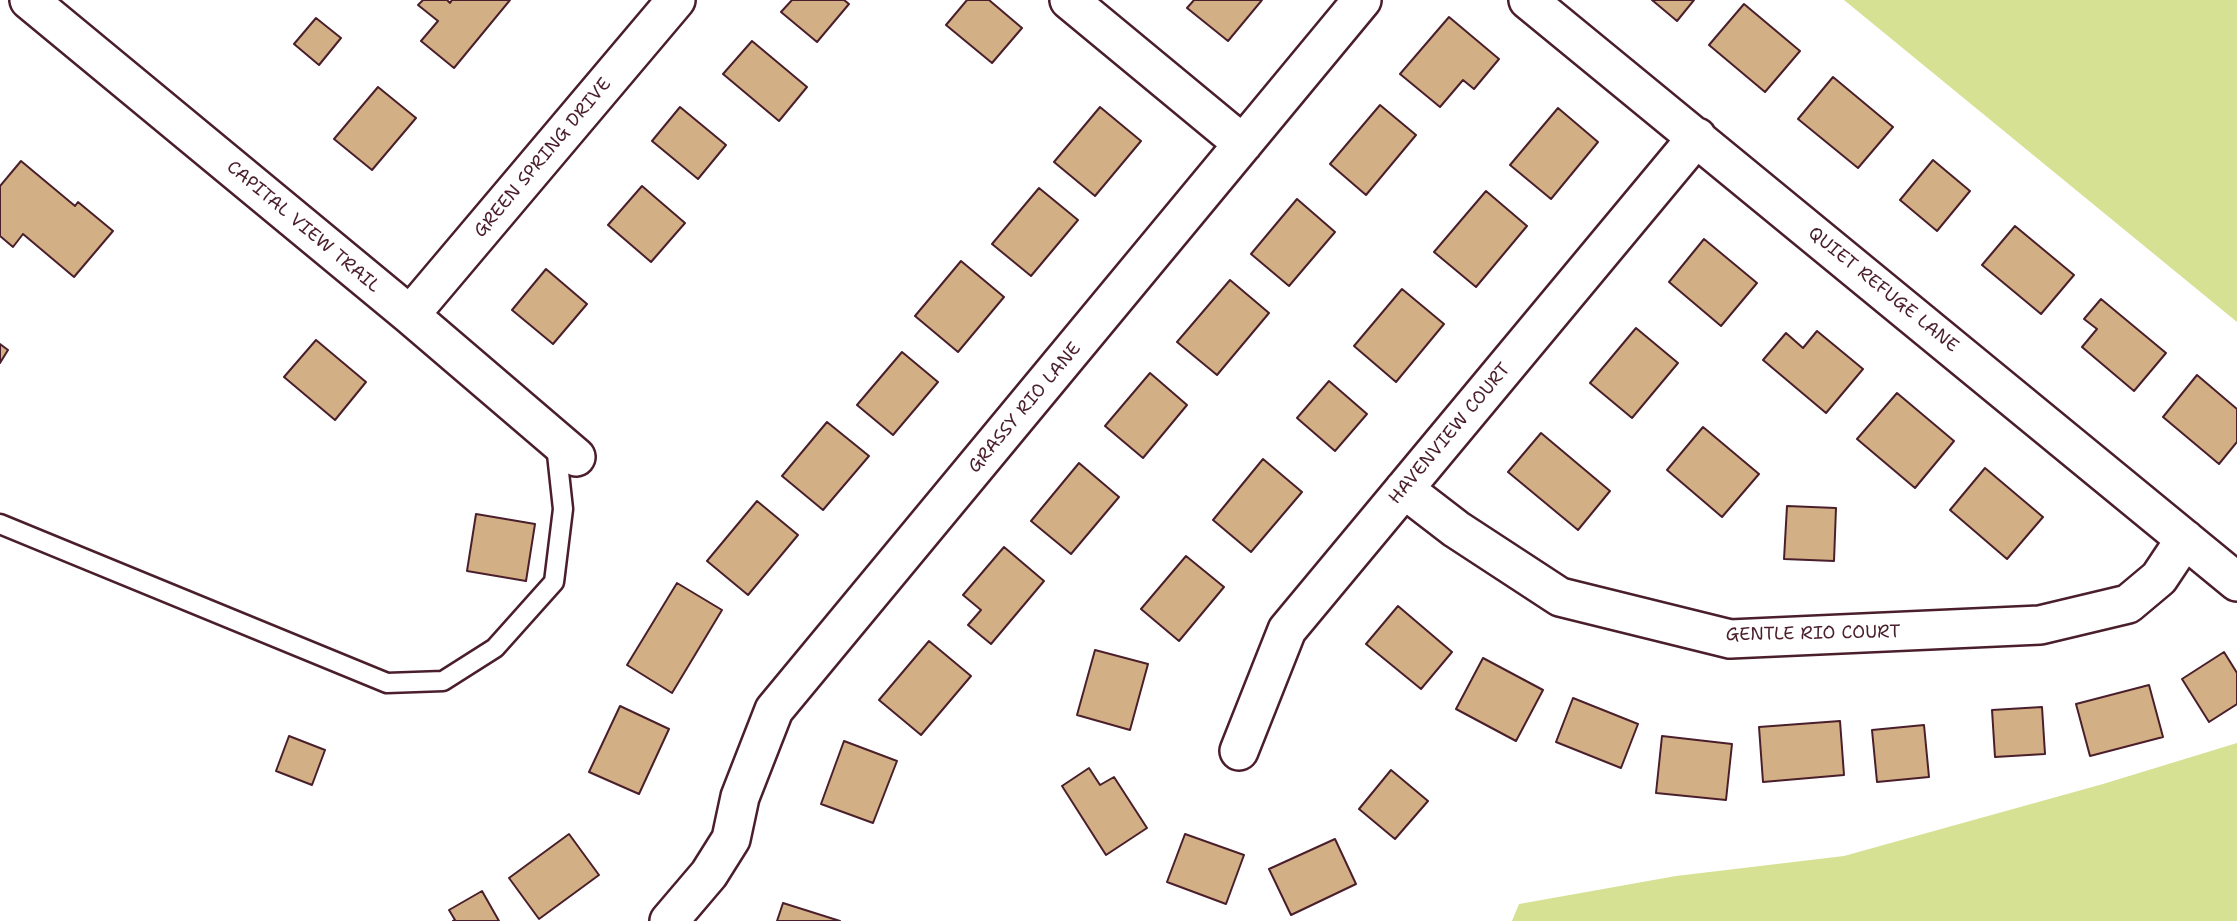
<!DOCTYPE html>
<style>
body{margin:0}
canvas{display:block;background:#fff}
</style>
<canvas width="2237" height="921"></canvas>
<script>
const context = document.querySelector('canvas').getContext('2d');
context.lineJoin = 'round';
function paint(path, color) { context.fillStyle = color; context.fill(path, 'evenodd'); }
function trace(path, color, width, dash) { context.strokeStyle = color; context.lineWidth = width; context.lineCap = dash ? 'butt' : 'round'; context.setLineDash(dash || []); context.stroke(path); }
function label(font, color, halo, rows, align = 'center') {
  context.font = font + ' "Shantell Sans",sans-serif'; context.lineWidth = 5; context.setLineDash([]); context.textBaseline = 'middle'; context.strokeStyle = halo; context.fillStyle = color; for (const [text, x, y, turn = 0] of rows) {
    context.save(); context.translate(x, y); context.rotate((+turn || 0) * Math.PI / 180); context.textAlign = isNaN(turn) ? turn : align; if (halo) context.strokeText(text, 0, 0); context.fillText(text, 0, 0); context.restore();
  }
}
const green = new Path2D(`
 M1844,0H2237V322Z
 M2237,743V921H1512L1519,904L1676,876L1844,856L2103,784Z`);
const building = new Path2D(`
 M423,0H447L450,3L452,0H510L454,68L421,41L438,21L418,5Z
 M792,0H844L849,4L817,42L781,12Z
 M967,0H989L1022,28L992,63L946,25Z
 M1194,0H1262L1228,41L1187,8Z
 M1652,0H1694L1677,21Z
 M1744,4L1800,51L1765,92L1709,45Z
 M1449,17L1499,59L1474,89L1463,80L1440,107L1400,74Z
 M316,18L341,38L319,65L294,44Z
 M752,41L807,87L779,121L723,74Z
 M1833,77L1893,127L1858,168L1798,119Z
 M378,87L416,118L372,170L334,139Z
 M1380,105L1416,135L1366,195L1330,164Z
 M680,107L726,145L698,179L652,141Z
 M1100,107L1141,141L1095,196L1054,162Z
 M1558,108L1598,142L1551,199L1510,165Z
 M1933,160L1970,191L1937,231L1900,200Z
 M21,161L75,206L78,202L113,231L74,277L23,234L13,247L0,236V186Z
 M642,186L685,223L651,262L608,225Z
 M1039,188L1078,220L1031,276L992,244Z
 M1486,191L1527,226L1476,287L1434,252Z
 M1297,199L1335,232L1289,286L1251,254Z
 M2015,226L2074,275L2041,314L1982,265Z
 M1704,239L1757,283L1721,326L1669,282Z
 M961,261L1004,297L958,352L915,316Z
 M546,269L587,304L553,344L512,310Z
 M1230,280L1269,313L1217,375L1177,342Z
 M1402,289L1444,324L1396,382L1354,346Z
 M2101,299L2166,353L2134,391L2082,347L2097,329L2084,319Z
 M1636,328L1678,363L1632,418L1590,383Z
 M1817,331L1863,369L1826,413L1763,360L1786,333L1803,348Z
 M316,340L366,382L335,420L284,377Z
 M0,344L8,350L0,363Z
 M902,352L938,382L893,435L857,405Z
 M1150,373L1187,405L1143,458L1105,426Z
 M2197,375L2237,409V442L2219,464L2163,417Z
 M1329,381L1367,414L1335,451L1297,418Z
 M1897,393L1954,441L1915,488L1857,439Z
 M827,422L869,456L823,510L782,476Z
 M1703,427L1759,474L1722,517L1667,470Z
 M1541,433L1610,491L1578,530L1508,472Z
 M1263,459L1302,492L1251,552L1213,520Z
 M1079,463L1119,497L1071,554L1031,521Z
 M1985,468L2043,517L2007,559L1950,510Z
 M757,501L798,535L748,595L707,561Z
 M1787,506L1836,508L1834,561L1784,559Z
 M476,514L535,524L526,581L467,571Z
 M1004,547L1044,581L991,644L968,625L981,610L963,595Z
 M1186,556L1224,587L1179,641L1141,609Z
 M677,583L722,610L672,693L627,665Z
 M1398,606L1452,652L1421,689L1366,644Z
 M929,641L971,676L921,735L879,700Z
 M1095,650L1148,664L1130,730L1077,715Z
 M2224,652L2237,673V704L2209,722L2182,679Z
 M1483,658L1543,690L1516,741L1456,709Z
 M2149,685L2163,737L2090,756L2076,704Z
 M1573,698L1638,724L1621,768L1556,742Z
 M620,706L669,729L639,794L589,772Z
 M2042,707L2045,754L1995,757L1992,710Z
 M1840,721L1844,775L1763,782L1759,727Z
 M1924,725L1929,777L1877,782L1872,730Z
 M289,736L325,750L312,785L276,771Z
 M1662,736L1732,744L1726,800L1656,793Z
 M844,741L897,761L873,823L821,804Z
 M1089,768L1100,785L1114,777L1147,828L1106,855L1062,786Z
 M1391,770L1428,801L1395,839L1359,809Z
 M569,834L599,875L539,919L509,878Z
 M1185,834L1244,855L1226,904L1167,882Z
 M1335,839L1356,884L1291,915L1269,869Z
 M482,891L499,921H453L455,920L449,910Z
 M783,903L840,921H777Z`);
const lane = new Path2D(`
 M0,524L387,683L443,681L495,648L554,582L563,509L556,445`);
const street = new Path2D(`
 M29,0L410,315L576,457
 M1069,0L1243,144
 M1528,0L2237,582
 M410,315L676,0
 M1404,489L1456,529L1560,597L1730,639L2040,625L2128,604L2159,578L2185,539
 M1239,751L1287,630L1697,137
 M669,921L709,874L731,839L740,797L774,710L1362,0`);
const streetNames = [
 ["GREEN SPRING DRIVE",543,158,-50],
 ["CAPITAL VIEW TRAIL",303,227,40],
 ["QUIET REFUGE LANE",1883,290,39],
 ["GRASSY RIO LANE",1025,408,-50],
 ["HAVENVIEW COURT",1450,434,-50],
 ["GENTLE RIO COURT",1813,634,-1]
];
paint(green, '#d6e194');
paint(building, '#d3af85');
trace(building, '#4a1f2b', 2);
trace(lane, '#4a1f2b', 23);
trace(street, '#4a1f2b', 42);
trace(lane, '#fff', 18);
trace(street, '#fff', 37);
label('18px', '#4a1f2b', '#fff', streetNames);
</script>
